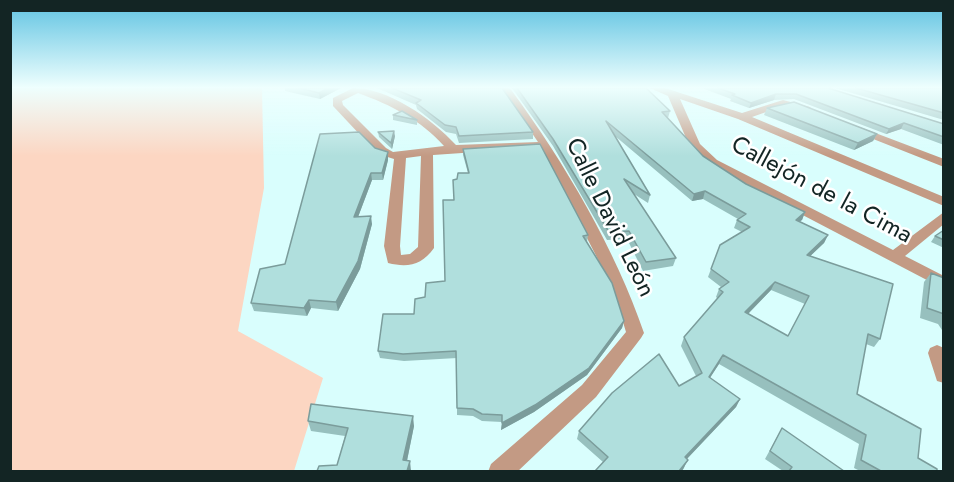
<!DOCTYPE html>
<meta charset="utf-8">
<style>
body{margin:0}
#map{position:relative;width:954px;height:482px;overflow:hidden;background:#d9fefd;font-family:Jost,sans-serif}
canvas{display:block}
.frame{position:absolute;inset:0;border:12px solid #132524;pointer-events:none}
</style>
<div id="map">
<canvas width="954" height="482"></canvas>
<div class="frame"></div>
</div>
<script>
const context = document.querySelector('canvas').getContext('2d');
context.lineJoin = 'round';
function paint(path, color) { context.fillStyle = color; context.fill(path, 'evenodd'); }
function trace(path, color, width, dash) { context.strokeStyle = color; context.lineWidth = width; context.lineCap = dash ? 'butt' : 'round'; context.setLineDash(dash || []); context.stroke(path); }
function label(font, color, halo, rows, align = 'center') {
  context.font = font + ' Jost,sans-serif'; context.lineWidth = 5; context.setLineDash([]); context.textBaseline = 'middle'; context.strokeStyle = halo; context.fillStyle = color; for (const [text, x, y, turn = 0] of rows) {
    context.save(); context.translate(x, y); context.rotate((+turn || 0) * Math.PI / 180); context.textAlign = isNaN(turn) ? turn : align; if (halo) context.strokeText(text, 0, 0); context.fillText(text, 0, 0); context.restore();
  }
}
const green = new Path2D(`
 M10,88H262L264,188L238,331L323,378L294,471H11Z`);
const minor = new Path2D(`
 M353,88C388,88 431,118 456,145L538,142L506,95L497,88H509L512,91C564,162 616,250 644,333L641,338L596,397L517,472H488L491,464L582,385L626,332L613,289L540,146L535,148L433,155L434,248C422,265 408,268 388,263L384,246L394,159L378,154L333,106V98ZM358,93C391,105 421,120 444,146L393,152L386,148L343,105L342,101ZM421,156L418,247L410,254L401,255L400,246L406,158Z
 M650,88H665L742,113L783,100L810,107L811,109L806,112L783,106L752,117L944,197V206L738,119L680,99L700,144L717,160L893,250L944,212V224L905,256L944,276V289L709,166L689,145L668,96Z
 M857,126L944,159V167L853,131V127Z
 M937,345L944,348V383L937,381L928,353L930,348Z`);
const wall = new Path2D(`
 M285,88H341L320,99L285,91Z
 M377,88H502L533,132V139L459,143L456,134L446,132L417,109L416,105Z
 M512,88H646L670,111L668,118L703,156L746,184L805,212L802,220L799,221L828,235L824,243L810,256L880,339L874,347L866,344L857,394L918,458L937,471H860L854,468L859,444L719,364L710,378L740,399L736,407L687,459L684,468L682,471H595L603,462L577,439L579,431L679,386L696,376L681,346L684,337L718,299L716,297L719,289L721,287L708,277L720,245L742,232L734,228L737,220L738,219L703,199L692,201L615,136L650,195L648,203L634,194L676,258L673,266L643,271L627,239L607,240L553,146ZM771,290L805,304L788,336L748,314Z
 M702,88H828L944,124V145L901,129L886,134L794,99L774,100L749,108L730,101L731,99Z
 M835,88H944V120Z
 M767,108L877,134L873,141L854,150L764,115Z
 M393,115L417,120V125L393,120Z
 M378,132L395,136L392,149L379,137Z
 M375,148L388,160L383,180H372L358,217L372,224L360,269L338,311L311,308L307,316L254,311L251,303L285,264Z
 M463,149L588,235L587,242L624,321L622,328L587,375L534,412L501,430L502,422L482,421L473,416L457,415V358L404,361L380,358L378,351L414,314L425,297L445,281L457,179L468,173L463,155Z
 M944,230V248L931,242L935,236Z
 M931,273L944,278V333L938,324L920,318L924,282Z
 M308,421L414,426L407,461L411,471L337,465L345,436L311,431Z
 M782,428L844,471H783L765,459Z`);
const shadedWall = new Path2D(`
 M328,88H341L320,99L319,93Z
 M776,94L774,100L749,108L751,103Z
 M904,123L901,129L886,134L889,129Z
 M394,131L395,136L392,149L391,143Z
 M877,134L873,141L854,150L858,143Z
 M388,152V160L383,180L382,173Z
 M371,173L372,180L355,225L354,217Z
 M705,191L703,199L692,201L694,194Z
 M805,212L802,220L792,227L796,220Z
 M371,216L372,224L360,269L338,311L336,302Z
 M828,235L824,243L803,263L807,255Z
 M775,282L771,290L741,321L745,312Z
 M309,300L311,308L307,316L304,308Z
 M624,321L622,328L587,375L534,412L501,430L502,423Z
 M723,355L719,364L705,385L709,377Z
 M740,399L736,407L681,465L685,457Z
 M413,416L414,426L405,470L403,460Z
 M688,460L682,471H679Z
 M410,461L411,471H407Z`);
const building = new Path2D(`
 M299,88H328L319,93Z
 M392,88H502L533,132L459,136L456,127L445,125L416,103L421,100Z
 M517,88H646L670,111L662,112L703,156L746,184L805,212L796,220L828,235L807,255L893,284L880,339L868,334L857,394L921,429L918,458L937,469V471H881L861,460L866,435L723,355L709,377L740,399L685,457L688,460L679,471H595L608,457L579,431L612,393L659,354L679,386L702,373L684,337L723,292L719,289L729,282L711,269L720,245L750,227L737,220L746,214L705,191L694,194L606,121L650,195L624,179L676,258L646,262L629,231L609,232L553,139ZM775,282L809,296L788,336L745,312Z
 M718,88H828L944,124V137L904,123L889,129L796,94H776L751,103L732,95L735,94Z
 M856,88H944V113Z
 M794,102L877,134L858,143L767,108Z
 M402,111L417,120L393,115Z
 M394,131L391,143L378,132Z
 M359,132L375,148L388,152L382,173H371L354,217L371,216L358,261L336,302L309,300L304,308L251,303L260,269L285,264L320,134Z
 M540,144L588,235L583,236L612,283L624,321L589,368L535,405L502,423V415L482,414L473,409L457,408L456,351L403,354L378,351L383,314H414L415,299L425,297L426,283L445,281L443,200H454L453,180L457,179L458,173H469L463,149Z
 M944,230V240L935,236Z
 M931,273L944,278V314L927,308Z
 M311,404L413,416L403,460L410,461L407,471H317L319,466L337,465L348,428L308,421Z
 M782,428L844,471H789L792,467L770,451Z`);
const streetNames = [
 ["Callejón de la Cima",821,191,28],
 ["Calle David León",609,218,64]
];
paint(green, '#fcd6c2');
paint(minor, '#c39a84');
paint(wall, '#97c0be');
paint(shadedWall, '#7b9c9b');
paint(building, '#b0dfdd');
trace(building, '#7b9c9b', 1.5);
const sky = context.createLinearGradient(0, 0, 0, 156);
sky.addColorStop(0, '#5dc2e1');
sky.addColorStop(0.56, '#eefffe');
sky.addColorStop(1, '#eefffe00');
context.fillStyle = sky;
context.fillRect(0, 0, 954, 156);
label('24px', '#132524', '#fff', streetNames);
</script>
